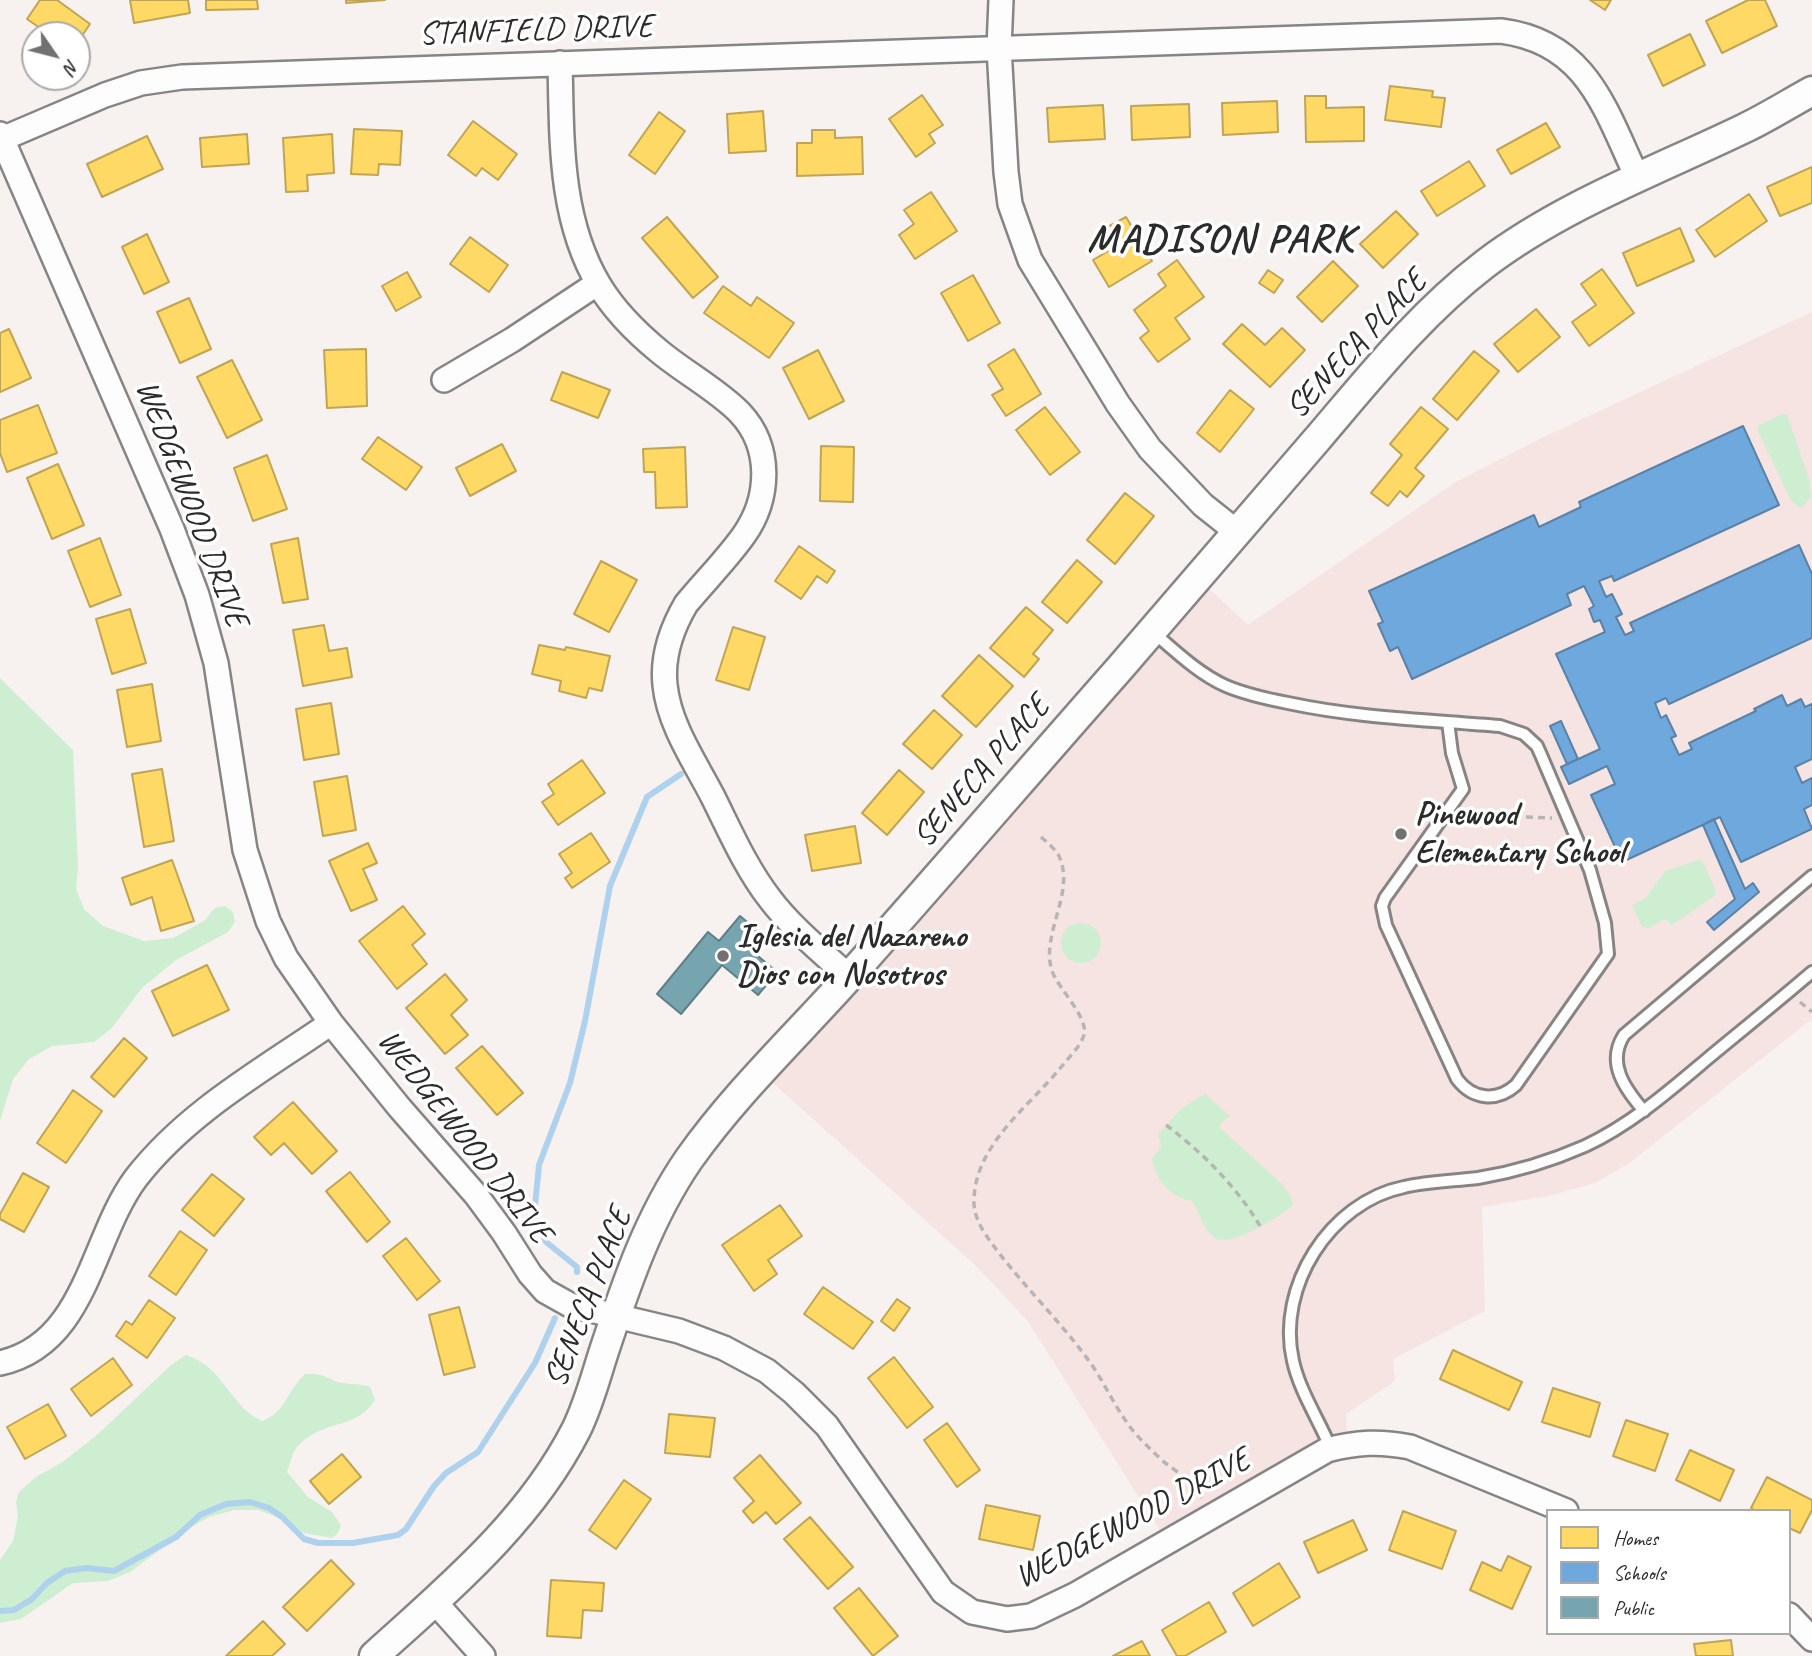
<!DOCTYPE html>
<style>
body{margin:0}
#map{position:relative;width:1812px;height:1656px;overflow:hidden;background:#f7f1f0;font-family:Caveat,sans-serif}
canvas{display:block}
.legend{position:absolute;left:1546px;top:1509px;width:245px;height:126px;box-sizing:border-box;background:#fff;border:2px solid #aaa;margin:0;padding:9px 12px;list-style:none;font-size:21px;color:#2b2b2b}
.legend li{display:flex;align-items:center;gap:14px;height:35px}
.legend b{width:35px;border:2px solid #aaa}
.north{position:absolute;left:21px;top:21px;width:70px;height:70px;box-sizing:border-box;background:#fff;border:2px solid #aaa;border-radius:50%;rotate:125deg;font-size:19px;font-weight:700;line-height:28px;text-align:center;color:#2b2b2b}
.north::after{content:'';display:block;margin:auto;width:24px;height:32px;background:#727070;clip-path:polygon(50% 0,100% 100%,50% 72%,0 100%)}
</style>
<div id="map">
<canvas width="1812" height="1656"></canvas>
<ul class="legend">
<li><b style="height:19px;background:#ffd966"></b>Homes</li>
<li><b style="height:19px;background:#6fa8dc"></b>Schools</li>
<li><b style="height:19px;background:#76a5af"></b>Public</li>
</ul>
<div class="north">N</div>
</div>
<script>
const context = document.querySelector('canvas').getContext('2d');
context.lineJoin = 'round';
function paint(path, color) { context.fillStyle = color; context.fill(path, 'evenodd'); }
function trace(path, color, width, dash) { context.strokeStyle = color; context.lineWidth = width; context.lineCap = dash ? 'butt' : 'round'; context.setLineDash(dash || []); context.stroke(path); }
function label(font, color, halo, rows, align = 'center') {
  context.font = font + ' Caveat,sans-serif'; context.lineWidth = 7; context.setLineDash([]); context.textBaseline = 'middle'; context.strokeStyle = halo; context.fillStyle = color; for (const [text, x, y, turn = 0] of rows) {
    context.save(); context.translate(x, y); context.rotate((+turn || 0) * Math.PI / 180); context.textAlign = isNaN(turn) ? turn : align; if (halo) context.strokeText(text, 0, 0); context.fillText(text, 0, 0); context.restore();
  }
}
const built = new Path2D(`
 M1812,312V1019L1628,1164L1595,1183L1548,1196L1482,1207L1485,1311L1393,1359L1395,1381L1346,1414L1347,1433L1299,1453L1161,1532L1027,1320L975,1265L772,1082L1206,586L1248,625L1454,483L1546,436Z`);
const green = new Path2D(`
 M1782,414L1787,415L1809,479L1811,497L1801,508L1791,500L1758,431V426Z
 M0,678L73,750L78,868L76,889L84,909L103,926L144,941L173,938L204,921L215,908L225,906L233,912L235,922L228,932L176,960L142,988L112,1028L94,1042L52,1046L29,1059L13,1079L0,1121Z
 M1700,860L1703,862L1716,892L1714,896L1672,925L1667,920C1657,919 1653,931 1642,927L1632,905L1646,898L1665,871Z
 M1061 943a20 20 0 1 1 40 0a20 20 0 1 1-40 0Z
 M1205,1094L1230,1116L1221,1123L1220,1128L1282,1184L1290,1195L1293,1205C1282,1216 1231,1246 1217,1239C1205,1233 1199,1213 1193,1201C1171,1198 1156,1180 1152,1159L1162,1146L1158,1135L1181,1109Z
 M186,1355C223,1366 230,1407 262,1421C287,1411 286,1392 305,1374C327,1373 325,1379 343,1383C353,1385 359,1383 370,1387L375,1400C356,1431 323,1418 297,1447C292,1453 290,1464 287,1472L308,1497L332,1512L341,1525L338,1533L332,1538L304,1533L277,1517L258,1510H234L209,1517L188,1529L130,1572L108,1581L73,1583L21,1619L0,1623V1560L13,1541L18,1516L16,1502L19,1492L36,1477L64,1461L98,1434L170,1366Z`);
const homes = new Path2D(`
 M40,0H57L90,24L77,43V35H50L27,19Z
 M130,0H188L190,13L134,23Z
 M206,0H257L258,9L206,10Z
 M346,0H385L346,3Z
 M1590,0H1611L1605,10Z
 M1748,0H1765L1777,26L1722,53L1706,21Z
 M1690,34L1705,65L1663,86L1648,55Z
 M1390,86L1433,91L1432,97L1445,98L1441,127L1385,120Z
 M922,95L943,125L929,134L935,143L916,157L889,119Z
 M1305,96H1326V108L1364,107V141L1306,142Z
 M1277,101L1278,132L1223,135L1222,103Z
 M1189,104L1190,137L1132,140L1131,106Z
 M1103,105L1105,139L1049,142L1047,108Z
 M763,111L766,151L729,153L727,114Z
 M659,112L685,131L655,174L629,155Z
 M473,121L517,154L498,180L482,168L476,176L448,155Z
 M1546,123L1560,147L1511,174L1497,150Z
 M354,129L402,131L400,165L379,164L378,175L351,174Z
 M812,130H835V138L862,137L863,174L797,176V143H812Z
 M247,134L249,164L202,167L200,138Z
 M332,134L334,173L307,175L308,191L286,192L283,138Z
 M147,136L163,169L102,197L87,164Z
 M1469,161L1485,186L1437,216L1421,191Z
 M1812,167V203L1780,216L1767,187Z
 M931,192L957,231L915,259L899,235L914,224L904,210Z
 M1749,194L1767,221L1715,257L1696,230Z
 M1396,211L1418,234L1383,268L1360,244Z
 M667,217L718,277L693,298L642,238Z
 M1126,217L1152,261L1109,287L1093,260L1115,247L1104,229Z
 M1680,228L1694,261L1637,286L1623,253Z
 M147,234L169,282L144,294L122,247Z
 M470,237L508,265L489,292L450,264Z
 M1177,260L1204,297L1175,318L1190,339L1158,362L1140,338L1149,331L1134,310L1166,286L1158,274Z
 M1333,261L1358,286L1322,322L1297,297Z
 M1602,269L1634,313L1589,346L1572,322L1596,305L1581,284Z
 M1268,270L1283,280L1274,293L1259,283Z
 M407,272L421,297L396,311L382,286Z
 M973,275L1000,323L968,341L941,293Z
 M723,286L751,306L757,297L794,323L769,358L704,313Z
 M189,298L211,349L180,363L157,312Z
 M1536,309L1560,337L1518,372L1494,344Z
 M1242,324L1265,345L1282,328L1305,350L1270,387L1223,344Z
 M9,329L31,378L0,392V333Z
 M366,349L367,406L327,408L324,350Z
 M1014,349L1041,394L1006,416L992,395L1003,389L988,365Z
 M818,350L844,401L809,419L783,368Z
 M1474,351L1499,371L1457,420L1433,399Z
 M232,360L262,420L227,438L197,377Z
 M562,372L610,390L598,418L551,400Z
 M1230,390L1254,409L1220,452L1197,433Z
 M38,405L57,453L7,472L0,453V420Z
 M1045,407L1080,452L1050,475L1016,430Z
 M1421,407L1448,429L1415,468L1424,476L1407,497L1400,491L1388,506L1371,493L1402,455L1390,444Z
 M378,437L422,467L406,490L362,459Z
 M502,444L516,471L470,496L456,468Z
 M821,446L854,447L853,502L820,501Z
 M685,447L687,507L656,508L655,472H644L643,449Z
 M267,455L287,509L253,521L234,468Z
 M58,464L84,525L52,539L27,478Z
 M1125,493L1154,516L1115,564L1087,540Z
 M100,538L121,595L90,607L68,551Z
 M298,538L308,599L283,603L271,544Z
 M799,546L835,571L827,583L817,576L801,599L775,581Z
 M1077,560L1102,582L1067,623L1042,602Z
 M601,561L637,580L609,632L574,614Z
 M1026,607L1053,630L1033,654L1039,659L1024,677L990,648Z
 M130,609L146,663L112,674L96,619Z
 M324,625L329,651L347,648L352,677L303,686L293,630Z
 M733,627L765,637L749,690L716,680Z
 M539,645L565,650L566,647L610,656L602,691L589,688L586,698L559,691L561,681L532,674Z
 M979,655L1013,686L976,727L942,696Z
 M152,684L161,741L127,747L117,690Z
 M331,703L339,754L304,760L296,709Z
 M934,710L962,735L932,769L903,744Z
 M582,760L605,793L558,825L542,802L554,794L548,784Z
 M162,769L174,841L144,847L132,774Z
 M899,770L924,792L887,835L862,813Z
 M347,776L356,830L323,836L314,782Z
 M855,826L861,863L812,871L805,835Z
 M591,833L610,862L572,888L565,878L572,873L559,854Z
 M368,843L377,863L363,869L377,900L351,911L329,861Z
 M172,860L194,921L161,931L152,897L131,905L122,878Z
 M403,906L425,934L412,945L427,964L397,989L359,941Z
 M207,965L229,1010L173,1036L152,991Z
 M445,974L467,1000L451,1015L468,1035L445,1054L406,1008Z
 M124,1038L147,1058L114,1097L91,1077Z
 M482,1046L523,1093L497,1115L456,1068Z
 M73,1090L102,1111L66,1163L37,1143Z
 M293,1102L337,1151L312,1174L284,1143L271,1155L254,1137Z
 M350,1172L390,1222L367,1242L326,1191Z
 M23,1173L49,1187L24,1232L0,1219V1214Z
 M212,1174L244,1199L214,1236L182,1210Z
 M780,1205L802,1236L768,1260L777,1274L754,1291L722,1245Z
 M180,1231L207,1250L176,1295L149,1276Z
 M406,1238L440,1281L417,1300L383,1256Z
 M823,1287L873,1322L853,1349L804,1314Z
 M897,1299L910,1308L894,1331L881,1321Z
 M149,1300L175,1318L147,1358L116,1336L126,1321L132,1325Z
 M459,1307L475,1367L444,1375L429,1315Z
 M1453,1350L1522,1382L1509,1410L1440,1379Z
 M894,1357L933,1407L907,1428L868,1378Z
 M113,1358L132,1385L91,1416L71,1389Z
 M1553,1388L1600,1403L1590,1437L1542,1422Z
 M48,1404L66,1436L25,1459L7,1427Z
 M669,1414L715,1418L710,1457L665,1453Z
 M1626,1420L1668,1434L1655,1471L1613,1456Z
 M947,1423L980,1470L957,1487L924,1440Z
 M1690,1450L1734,1470L1720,1501L1676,1480Z
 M342,1454L361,1477L329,1504L310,1481Z
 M760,1455L801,1503L776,1524L766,1512L753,1523L743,1511L754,1501L734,1478Z
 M1767,1477L1812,1500V1510L1800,1533L1789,1528V1511H1756L1751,1508Z
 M624,1480L651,1499L616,1549L589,1530Z
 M986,1505L1040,1516L1033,1550L979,1539Z
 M1403,1511L1456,1531L1442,1569L1389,1550Z
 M810,1517L853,1567L828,1589L784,1539Z
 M1353,1520L1367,1550L1318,1573L1304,1542Z
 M1508,1556L1531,1567L1512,1609L1470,1590L1482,1562L1501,1571Z
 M331,1560L354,1584L307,1631L283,1607Z
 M1279,1563L1300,1597L1253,1626L1233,1593Z
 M551,1580L604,1583L602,1611L583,1610L581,1638L547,1636Z
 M859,1588L898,1636L873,1656L834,1608Z
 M1209,1602L1226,1632L1185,1656H1177L1162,1630Z
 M263,1621L285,1644L272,1656H226Z
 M1731,1640L1733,1656H1696L1694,1644Z
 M1142,1641L1150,1656H1113Z`);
const schools = new Path2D(`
 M1743,426L1779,505L1614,581L1612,576L1599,581L1606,597L1612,594L1622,614L1616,617L1625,635L1634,631L1630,623L1799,545L1812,574V638L1669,704L1666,698L1655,703L1661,718L1666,715L1676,736L1671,738L1679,755L1692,749L1689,743L1756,711L1754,709L1782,695L1787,706L1801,699L1805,707L1812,704V759L1795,767L1802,783L1812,778V805L1804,809L1812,829L1741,862L1720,817L1622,862L1591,795L1615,784L1607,766L1569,784L1561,767L1600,749L1556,654L1605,632L1600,620L1594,622L1589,609L1594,606L1584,586L1567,594L1571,605L1412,679L1398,647L1390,651L1378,624L1383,622L1369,591L1534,515L1539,527L1581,507L1579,502Z
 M1561,721L1578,759L1567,764L1550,726Z
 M1714,819L1745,889L1753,883L1759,892L1714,930L1707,922L1735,899L1703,825Z`);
const public = new Path2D(`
 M740,916L758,931L746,946L777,972L758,995L722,965L681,1014L657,994L708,932L719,941Z`);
const stream = new Path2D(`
 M577,1272V1267L546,1242L534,1216L539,1165L570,1083L585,1021L610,886L647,797L681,774
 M0,1611L14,1610L32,1599L47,1583L65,1571L87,1568L114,1571L176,1537L200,1515L226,1504L250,1502L269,1508L282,1517L304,1539L318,1543H353L398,1535L406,1529L434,1486L446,1473L478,1452L535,1363L555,1318`);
const path = new Path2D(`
 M1526,817L1552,818
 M1041,837C1048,843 1055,849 1059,856C1076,893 1040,934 1052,971C1058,988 1089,1018 1084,1035C1080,1047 1070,1056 1062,1066C1030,1106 976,1143 974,1199C973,1213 980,1227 988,1238C1018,1281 1058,1318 1089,1361C1105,1383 1116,1410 1134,1432C1143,1442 1153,1452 1164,1462C1177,1472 1194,1482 1202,1498
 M1800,1002L1812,1012
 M1166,1125C1202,1152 1237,1187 1260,1226`);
const service = new Path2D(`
 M1153,632C1175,651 1199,674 1226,686C1245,694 1267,699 1288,703C1358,718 1429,720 1500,726L1524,734L1537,746L1541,755L1590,870L1605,923L1608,954L1516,1085C1497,1102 1473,1100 1457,1079L1386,925L1382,906L1385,898L1463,789L1452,753L1448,722
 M1644,1111C1625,1089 1606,1063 1624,1035L1812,876
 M1331,1449C1319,1420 1300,1392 1293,1361C1276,1287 1330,1202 1404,1187C1429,1181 1454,1181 1478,1178C1515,1172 1551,1161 1585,1146C1630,1125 1668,1092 1706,1060C1741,1031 1777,1002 1812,972`);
const minor = new Path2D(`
 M1001,0L999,48L1006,172L1010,204L1030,260L1118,404L1150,449L1203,505L1237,532
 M560,63C562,139 559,218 599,285C614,310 638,334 660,352C684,372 719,391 740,413C772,447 770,498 744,535C727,559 705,581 686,604C672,628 662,657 665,685C669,725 695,762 713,797C730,831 746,868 770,899C792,928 822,952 849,977
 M0,134L172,529L197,595L216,663L245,850L268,921L286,958L331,1023L399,1107L476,1195L504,1233L530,1274L545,1291L570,1305L679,1331L724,1348L767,1371L794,1393L827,1426L943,1592L972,1612L1007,1619L1031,1616L1075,1595L1327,1450C1357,1442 1380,1441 1410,1447L1566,1511
 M2,139L105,95L141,83L182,77L1501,31C1587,42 1605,109 1637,177
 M444,380L512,340L598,283
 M0,1363C87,1344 91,1238 136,1178C187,1112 263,1070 331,1023
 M434,1601L483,1656
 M1789,1615L1812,1639`);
const tertiary = new Path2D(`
 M374,1656C449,1588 529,1522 576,1430C589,1404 596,1375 605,1348C627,1282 649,1217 689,1159C735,1094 794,1038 847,979C939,876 1029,771 1120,668C1187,591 1253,514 1319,437C1371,376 1421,313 1485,264C1563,205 1658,170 1745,128C1768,117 1790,103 1812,91`);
const markers = [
 [1401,834,7,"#727070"],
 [723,956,7,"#727070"]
];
const streetNames = [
 ["STANFIELD DRIVE",536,31,-2],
 ["SENECA PLACE",1357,345,-47],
 ["WEDGEWOOD DRIVE",191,504,69],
 ["SENECA PLACE",982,772,-49],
 ["WEDGEWOOD DRIVE",464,1137,52],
 ["SENECA PLACE",589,1298,-69],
 ["WEDGEWOOD DRIVE",1133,1519,-28]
];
const poiNames = [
 ["Pinewood",1415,815],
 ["Elementary School",1415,853],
 ["Iglesia del Nazareno",737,937],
 ["Dios con Nosotros",737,975]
];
const districtNames = [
 ["MADISON PARK",1221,241]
];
paint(built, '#f5e4e2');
paint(green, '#cdeed0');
paint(homes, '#ffd966');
trace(homes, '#bfa554', 2);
paint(schools, '#6fa8dc');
trace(schools, '#5b82a7', 2);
paint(public, '#76a5af');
trace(public, '#608087', 2);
trace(stream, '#aed2ed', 6);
trace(service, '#878484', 16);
trace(minor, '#878484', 28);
trace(tertiary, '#878484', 33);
trace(path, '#b6b5b4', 3.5, [7, 5]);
trace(service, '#fefdfd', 10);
trace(minor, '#fefdfd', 23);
trace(tertiary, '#fefdfd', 28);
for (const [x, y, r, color] of markers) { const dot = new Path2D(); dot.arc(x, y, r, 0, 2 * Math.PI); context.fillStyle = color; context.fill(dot); trace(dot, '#fff', 2.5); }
label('33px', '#2b2b2b', '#fff', streetNames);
label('bold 33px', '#2b2b2b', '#fff', poiNames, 'left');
context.letterSpacing = '2px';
label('bold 40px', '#2b2b2b', '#fff', districtNames);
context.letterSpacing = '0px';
</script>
